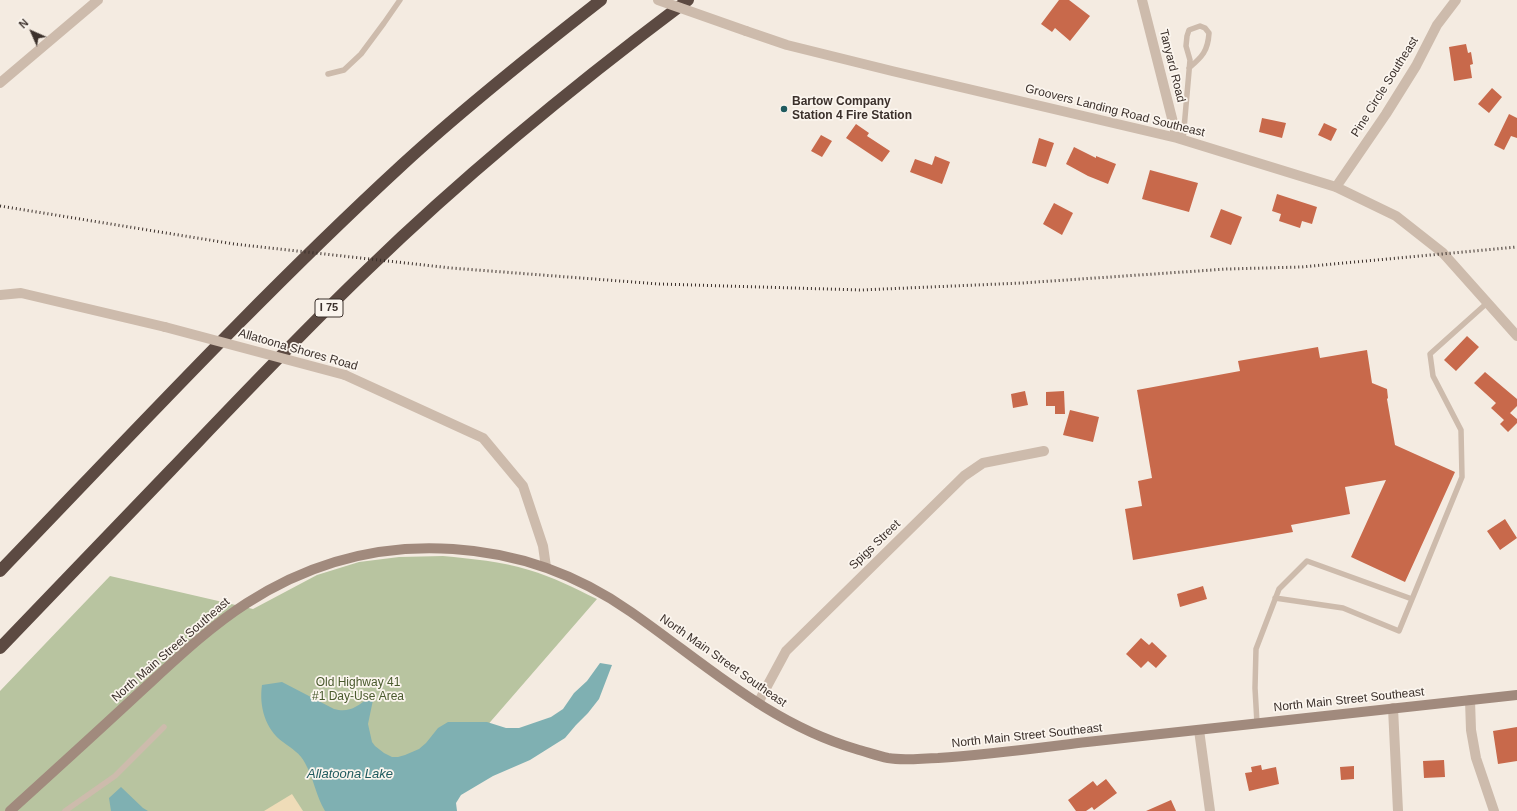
<!DOCTYPE html>
<style>
body{margin:0}
#map{position:relative;width:1517px;height:811px;overflow:hidden;background:#f4ebe1;font-family:Helvetica,sans-serif}
canvas{display:block}
.north{position:absolute;left:12px;top:12px;width:40px;height:40px;-webkit-text-stroke:3px #fbf5ee;paint-order:stroke;rotate:315deg;font-size:11px;font-weight:700;line-height:16px;text-align:center;color:#3b302b}
.north::after{content:'';display:block;margin:auto;width:14px;height:18px;background:#3b302b;clip-path:polygon(50% 0,100% 100%,50% 72%,0 100%)}
</style>
<div id="map">
<canvas width="1517" height="811"></canvas>
<div class="north">N</div>
</div>
<script>
const context = document.querySelector('canvas').getContext('2d');
context.lineJoin = 'round';
function paint(path, color) { context.fillStyle = color; context.fill(path, 'evenodd'); }
function trace(path, color, width, dash) { context.strokeStyle = color; context.lineWidth = width; context.lineCap = dash ? 'butt' : 'round'; context.setLineDash(dash || []); context.stroke(path); }
function label(font, color, halo, rows, align = 'center') {
  context.font = font + ' Helvetica,sans-serif'; context.lineWidth = 3.5; context.setLineDash([]); context.textBaseline = 'middle'; context.strokeStyle = halo; context.fillStyle = color; for (const [text, x, y, turn = 0] of rows) {
    context.save(); context.translate(x, y); context.rotate((+turn || 0) * Math.PI / 180); context.textAlign = isNaN(turn) ? turn : align; if (halo) context.strokeText(text, 0, 0); context.fillText(text, 0, 0); context.restore();
  }
}
const green = new Path2D(`
 M443,556C472,559 501,561 529,570C553,577 574,588 597,599L452,766L434,811H0V691L110,576L253,609L317,575L359,562L399,557Z`);
const sand = new Path2D(`
 M292,794L303,811H264Z`);
const water = new Path2D(`
 M600,663L612,665L599,699L588,713L576,725L565,738L530,760L493,776L461,795L456,803L457,811H325C316,796 314,779 305,763C300,753 292,749 283,742C265,729 259,706 262,685L282,682L334,709C349,713 357,707 369,697L373,700L368,724L372,742L375,746L384,753L392,757H398L405,755L419,749L426,743L438,728L448,722H487L506,728H519L551,717L563,709L574,693L587,681Z
 M121,787L143,808L148,811H111L109,798Z`);
const building = new Path2D(`
 M1059,0H1069L1090,16L1070,41L1055,28L1052,32L1041,24Z
 M1466,44L1468,53L1471,52L1473,64L1470,65L1472,78L1454,81L1449,47Z
 M1492,88L1502,97L1489,113L1478,104Z
 M1509,114L1517,118V138L1511,136L1504,150L1494,145Z
 M1262,118L1286,123L1282,138L1259,132Z
 M1324,123L1337,129L1331,141L1318,135Z
 M856,124L869,133L867,136L890,151L882,162L846,138Z
 M821,135L832,141L822,157L811,151Z
 M1039,138L1054,143L1046,167L1032,163Z
 M1074,147L1096,158V156L1116,164L1108,184L1088,176L1066,164Z
 M935,156L950,162L942,184L910,172L915,159L932,165Z
 M1150,170L1198,183L1189,212L1142,199Z
 M1277,194L1317,207L1312,224L1302,221L1300,228L1279,221L1281,214L1272,211Z
 M1054,203L1073,213L1062,235L1043,224Z
 M1221,209L1242,217L1231,245L1210,237Z
 M1467,336L1479,347L1456,371L1444,360Z
 M1318,347L1320,358L1367,350L1372,383L1387,389L1388,398L1387,399L1395,445L1455,472L1405,582L1351,557L1386,480L1345,487L1350,514L1291,525L1293,532L1133,560L1125,509L1142,506L1138,481L1152,478L1137,390L1240,371L1238,361Z
 M1485,372L1517,399V406L1510,413L1517,419V423L1508,432L1500,424L1504,420L1491,408L1496,403L1474,383Z
 M1025,391L1028,405L1013,408L1011,394Z
 M1064,391L1065,414H1055V406H1046V392Z
 M1070,410L1099,417L1093,442L1063,435Z
 M1505,519L1517,538L1500,550L1487,531Z
 M1203,586L1207,599L1180,607L1177,594Z
 M1141,638L1149,645L1152,642L1167,656L1156,668L1148,661L1141,668L1126,654Z
 M1517,727V761L1498,764L1493,731Z
 M1444,760L1445,777L1424,778L1423,761Z
 M1261,765L1262,770L1276,767L1279,784L1249,791L1245,773L1252,772L1251,767Z
 M1354,766V779L1341,780L1340,767Z
 M1106,779L1117,793L1094,810L1092,807L1086,811H1076L1068,800L1093,781L1097,786Z
 M1171,800L1176,811H1146Z`);
const lane = new Path2D(`
 M328,74L344,70L361,54L384,23L400,0
 M1183,140L1190,60L1186,46L1187,36L1189,30L1200,26L1205,28L1209,33C1208,51 1202,57 1189,68
 M1275,598L1343,608L1399,631L1462,477L1461,430L1433,376L1430,354L1487,303
 M1257,723L1255,688L1256,649L1279,589L1307,561L1412,599
 M65,811L115,776L164,727`);
const street = new Path2D(`
 M1142,0L1177,138
 M746,31L787,45L892,71L1177,138L1336,187L1396,216L1443,253L1517,336
 M0,83L98,0
 M1336,187L1386,114L1416,66L1437,25L1456,0
 M0,295L21,293L165,327
 M345,375L483,438L523,486L543,546L546,567
 M1470,700L1471,730L1476,758L1494,811
 M758,703L786,651L964,476L983,463L1044,451
 M1393,708L1398,811
 M1199,730L1210,811`);
const secondary = new Path2D(`
 M10,811C53,772 96,733 139,693C173,662 208,628 247,603C309,563 379,544 453,549C517,553 577,574 631,612C703,662 769,724 856,749C867,752 878,756 888,758C905,761 922,758 938,758C988,755 1038,748 1087,742C1230,726 1374,711 1517,695`);
const highway = new Path2D(`
 M0,571C132,434 262,294 402,165C465,107 533,53 601,0
 M0,648C57,588 115,529 171,470C236,402 300,334 368,269C468,172 576,84 688,0`);
const rail = new Path2D(`
 M0,206L234,244L451,268L659,284L861,290L1022,283L1227,269L1301,267L1517,247`);
const streetBridge = new Path2D(`
 M658,0L746,31
 M165,327L345,375`);
const markers = [
 [784,109,4,"#1f5a5e"]
];
const shields = [
 [329,308,28]
];
const shieldNames = [
 ["I 75",329,308]
];
const streetNames = [
 ["Tanyard Road",1172,66,76],
 ["Pine Circle Southeast",1385,87,-58],
 ["Groovers Landing Road Southeast",1115,111,14],
 ["Allatoona Shores Road",298,350,16],
 ["Spigs Street",875,545,-44],
 ["North Main Street Southeast",171,650,-41],
 ["North Main Street Southeast",723,661,35],
 ["North Main Street Southeast",1349,700,-6],
 ["North Main Street Southeast",1027,736,-6]
];
const poiNames = [
 ["Bartow Company",792,102],
 ["Station 4 Fire Station",792,116]
];
const parkNames = [
 ["Old Highway 41",358,683],
 ["#1 Day-Use Area",358,697]
];
const waterNames = [
 ["Allatoona Lake",350,774]
];
paint(green, '#b8c4a0');
paint(sand, '#efdcb8');
paint(water, '#7fb0b2');
paint(building, '#c8694b');
trace(lane, '#cdbbac', 5.5);
trace(street, '#cdbbac', 10);
trace(secondary, '#a18a7d', 10);
trace(highway, '#5c4a42', 12);
trace(rail, '#3b302b', 3, [1, 3]);
trace(streetBridge, '#cdbbac', 10);
for (const [x, y, r, color] of markers) { const dot = new Path2D(); dot.arc(x, y, r, 0, 2 * Math.PI); context.fillStyle = color; context.fill(dot); trace(dot, '#fbf5ee', 1.5); }
for (const [x, y, w] of shields) { const box = new Path2D(); box.roundRect(x - w / 2, y - 9, w, 18, 3); context.fillStyle = '#fbf5ee'; context.fill(box); trace(box, '#3b302b', 1); }
label('bold 11px', '#3b302b', null, shieldNames);
label('12px', '#3b302b', '#fbf5ee', streetNames);
label('bold 12px', '#3b302b', '#fbf5ee', poiNames, 'left');
label('12px', '#4a5a2e', '#fbf5ee', parkNames);
label('italic 13px', '#1f5a5e', '#fbf5ee', waterNames);
</script>
